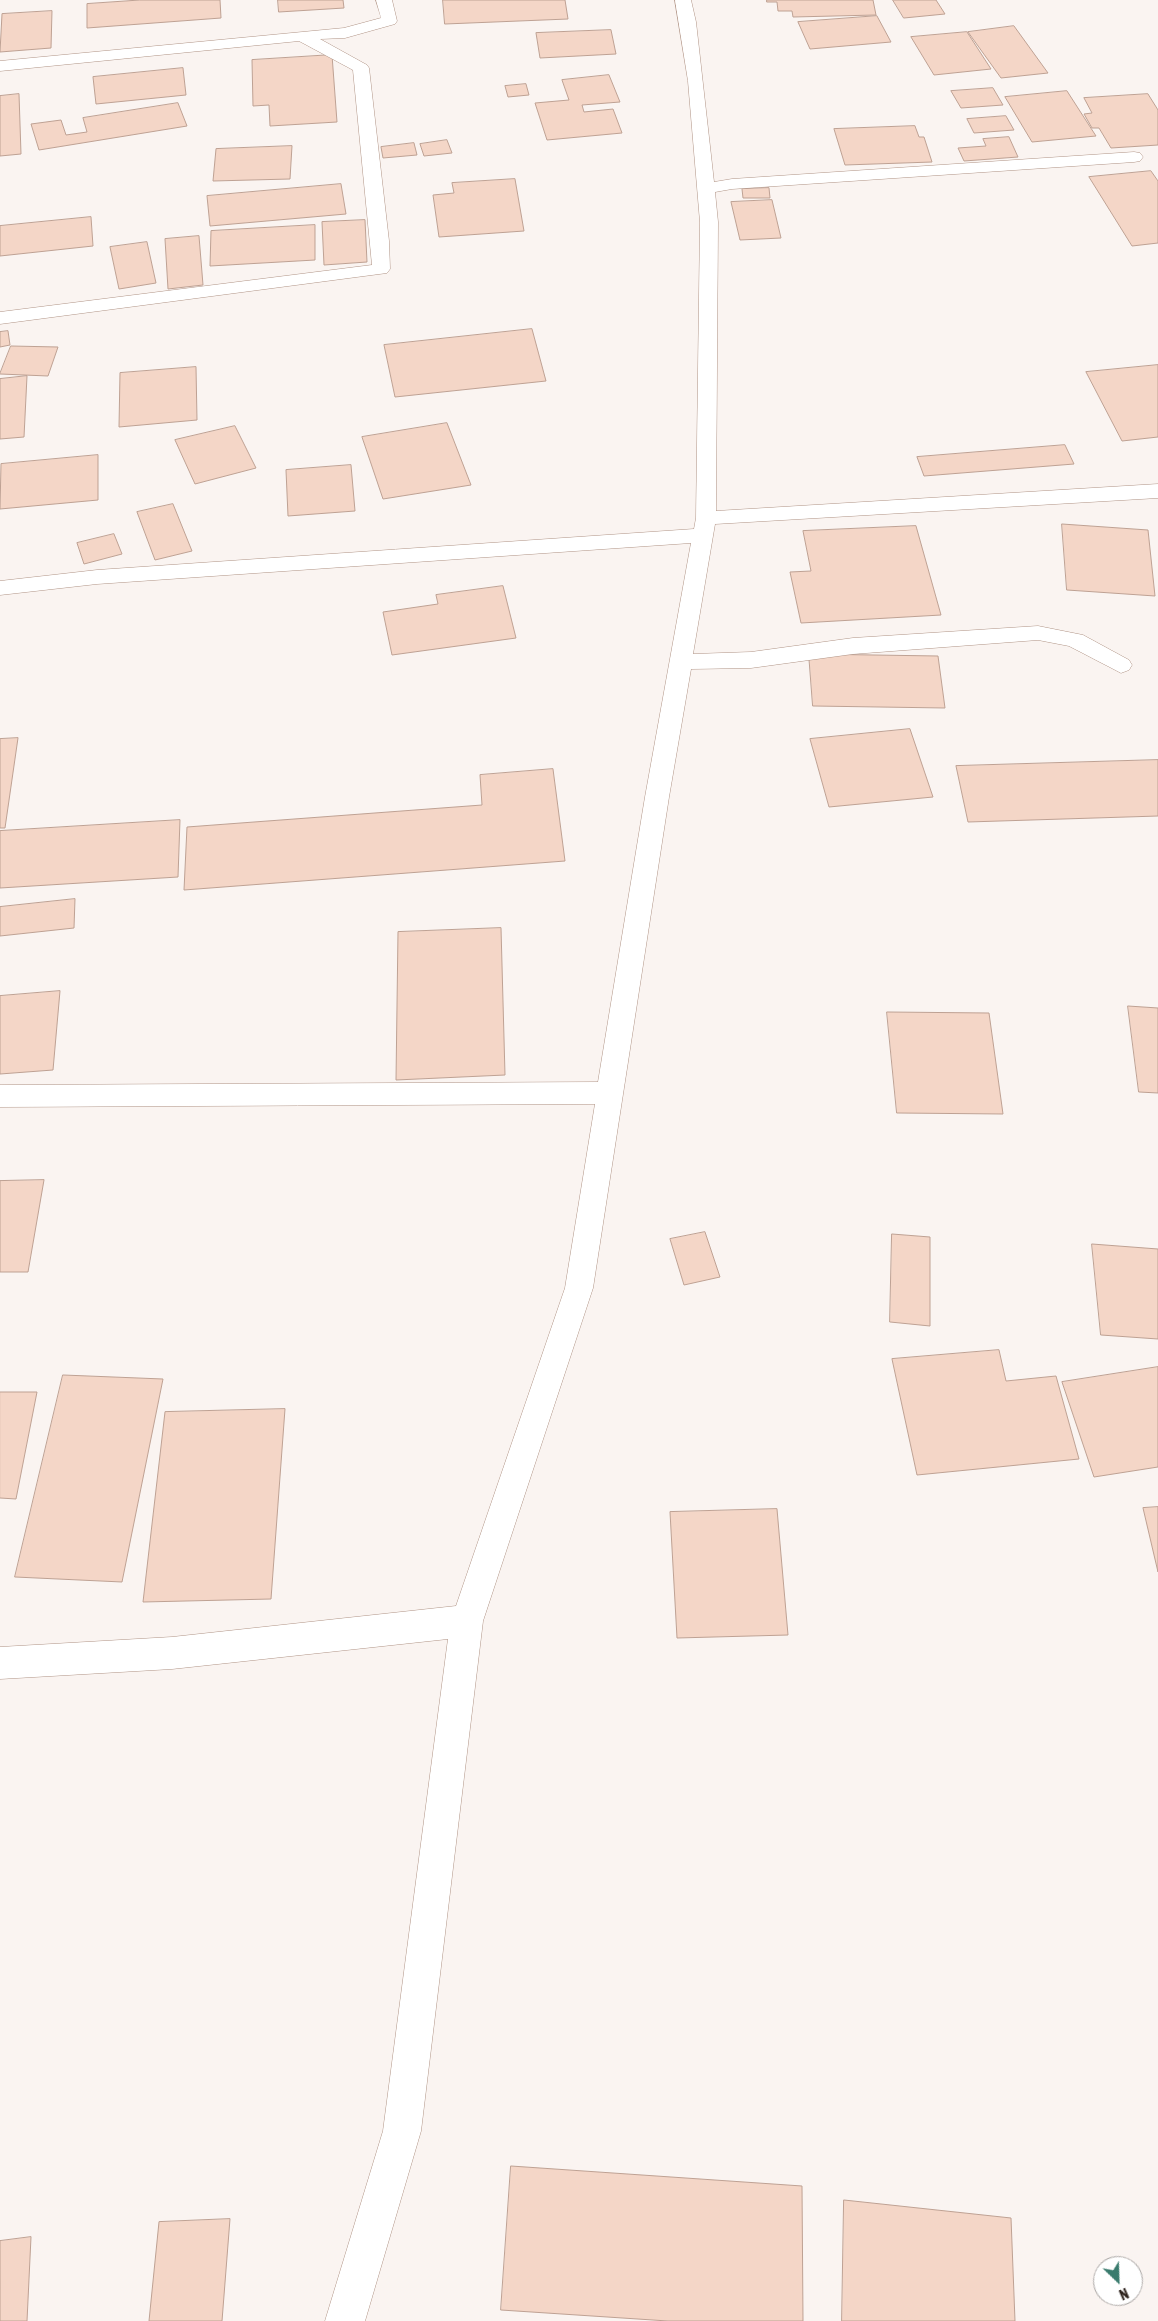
<!DOCTYPE html>
<style>
body{margin:0}
#map{position:relative;width:1158px;height:2321px;overflow:hidden;background:#faf4f1;font-family:"Asap Condensed",sans-serif}
canvas{display:block}
.north{position:absolute;left:1093px;top:2256px;width:50px;height:50px;box-sizing:border-box;background:#fff;border:1px solid #aba7a5;border-radius:50%;rotate:156deg;font-size:14px;font-weight:700;line-height:20px;text-align:center;color:#2e231d}
.north::after{content:'';display:block;margin:auto;width:18px;height:22px;background:#397b6d;clip-path:polygon(50% 0,100% 100%,50% 72%,0 100%)}
</style>
<div id="map">
<canvas width="1158" height="2321"></canvas>
<div class="north">N</div>
</div>
<script>
const context = document.querySelector('canvas').getContext('2d');
context.lineJoin = 'round';
function paint(path, color) { context.fillStyle = color; context.fill(path, 'evenodd'); }
function trace(path, color, width, dash) { context.strokeStyle = color; context.lineWidth = width; context.lineCap = dash ? 'butt' : 'round'; context.setLineDash(dash || []); context.stroke(path); }
const building = new Path2D(`
 M140,0H220L221,18L87,28V4Z
 M278,0H343L344,8L279,12Z
 M443,0H565L568,19L445,24Z
 M767,0H873L876,15L793,17L792,11H778L777,2H767Z
 M893,0H936L945,14L904,18Z
 M52,11L51,48L0,52L2,14Z
 M877,16L891,42L810,49L798,22Z
 M1014,26L1048,73L1001,78L968,32Z
 M611,30L616,54L540,58L536,33Z
 M967,32L991,69L934,75L911,37Z
 M332,55L337,122L270,126L269,105L253,106L252,60Z
 M183,68L186,95L96,104L93,77Z
 M609,75L620,102L582,105L584,112L613,109L622,133L547,140L535,103L569,100L562,80Z
 M526,84L529,95L508,97L505,86Z
 M993,88L1003,105L961,108L951,91Z
 M1067,91L1096,136L1032,142L1005,97Z
 M19,94L21,154L0,156V96Z
 M1148,94L1158,110V145L1111,148L1099,128H1092L1084,114L1092,113L1084,98Z
 M178,103L187,126L39,150L31,124L61,120L66,135L87,132L83,118Z
 M1006,116L1014,130L974,133L967,119Z
 M915,126L919,137H924L932,162L845,165L834,129Z
 M1009,137L1018,157L964,161L958,148L986,146L983,139Z
 M447,140L452,153L424,156L420,144Z
 M414,143L417,155L383,158L381,147Z
 M292,146L290,179L213,181L216,149Z
 M1151,171L1158,181V243L1132,246L1089,177Z
 M515,179L524,231L439,237L433,195L454,193L452,183Z
 M341,184L346,214L210,226L207,196Z
 M769,188L770,198H743L742,189Z
 M772,200L781,238L740,240L731,202Z
 M91,217L93,246L0,256V226Z
 M365,220L367,262L324,265L322,222Z
 M315,225V260L210,266L211,231Z
 M199,236L203,285L168,289L165,239Z
 M147,242L156,283L119,289L110,247Z
 M532,329L546,381L395,397L384,345Z
 M8,331L10,345L0,347V332Z
 M11,346L58,347L48,376L0,374Z
 M1158,365V437L1122,441L1086,372Z
 M196,367L197,420L119,427L120,373Z
 M27,376L24,437L0,439V379Z
 M447,423L471,485L383,499L362,437Z
 M235,426L256,468L195,484L175,440Z
 M1065,445L1074,464L924,476L917,457Z
 M98,455V500L0,509L1,464Z
 M351,465L355,511L288,516L286,470Z
 M173,504L192,551L155,560L137,512Z
 M1062,524L1148,530L1155,596L1067,590Z
 M916,526L941,615L801,623L790,572L811,571L803,531Z
 M114,534L122,554L84,564L77,543Z
 M503,586L516,638L392,655L383,612L438,604L436,595Z
 M809,654L938,656L945,708L813,706Z
 M910,729L933,797L829,807L810,739Z
 M18,738L5,828H0V739Z
 M1158,760V816L968,822L956,766Z
 M553,769L565,861L184,890L187,827L482,805L480,775Z
 M180,820L178,877L0,888V831Z
 M75,899L74,928L0,936V907Z
 M501,928L505,1075L396,1080L398,932Z
 M60,991L53,1070L0,1074V996Z
 M1128,1006L1158,1008V1093L1139,1092Z
 M887,1012L989,1013L1003,1114L897,1113Z
 M44,1180L28,1272H0V1181Z
 M705,1232L720,1277L684,1285L670,1239Z
 M892,1234L930,1237V1326L890,1322Z
 M1092,1244L1158,1249V1339L1101,1335Z
 M999,1350L1006,1381L1056,1376L1079,1459L917,1475L892,1359Z
 M1158,1367V1467L1094,1477L1062,1382Z
 M63,1375L163,1379L122,1582L15,1577Z
 M0,1392H37L16,1499L0,1498Z
 M285,1409L271,1599L143,1602L165,1412Z
 M1158,1507V1572L1143,1508Z
 M777,1509L788,1635L677,1638L670,1512Z
 M511,2166L802,2186L803,2321H668L501,2310Z
 M844,2200L1011,2218L1015,2321H842Z
 M230,2219L222,2321H149L159,2222Z
 M31,2237L27,2321H0V2241Z`);
const minor = new Path2D(`
 M376,0H392L397,21L395,24L345,38L320,39L367,65L369,68L389,241L390,269L387,273L0,324V312L372,265L353,70L299,41L0,71V61L344,28L381,18Z
 M675,0H691L696,22L714,182L732,179L1134,152L1140,153L1143,157L1140,161L1134,162L732,189L715,192L718,222L716,511L1158,484V498L715,524L693,654L751,652L853,638L1038,626L1083,635L1129,660L1132,665L1129,670L1121,673L1069,646L1038,640L853,654L751,668L691,669L669,797L593,1288L483,1621L421,2131L365,2321H325L383,2131L448,1639L172,1669L0,1679V1647L172,1637L456,1606L565,1288L595,1104L0,1107V1085L598,1082L645,797L691,543L97,584L0,595V581L97,570L694,529L696,518L700,222L688,81Z`);
paint(building, '#f4d6c7');
trace(building, '#bea193', 1);
trace(minor, '#b09486', 1);
paint(minor, '#fff');
</script>
